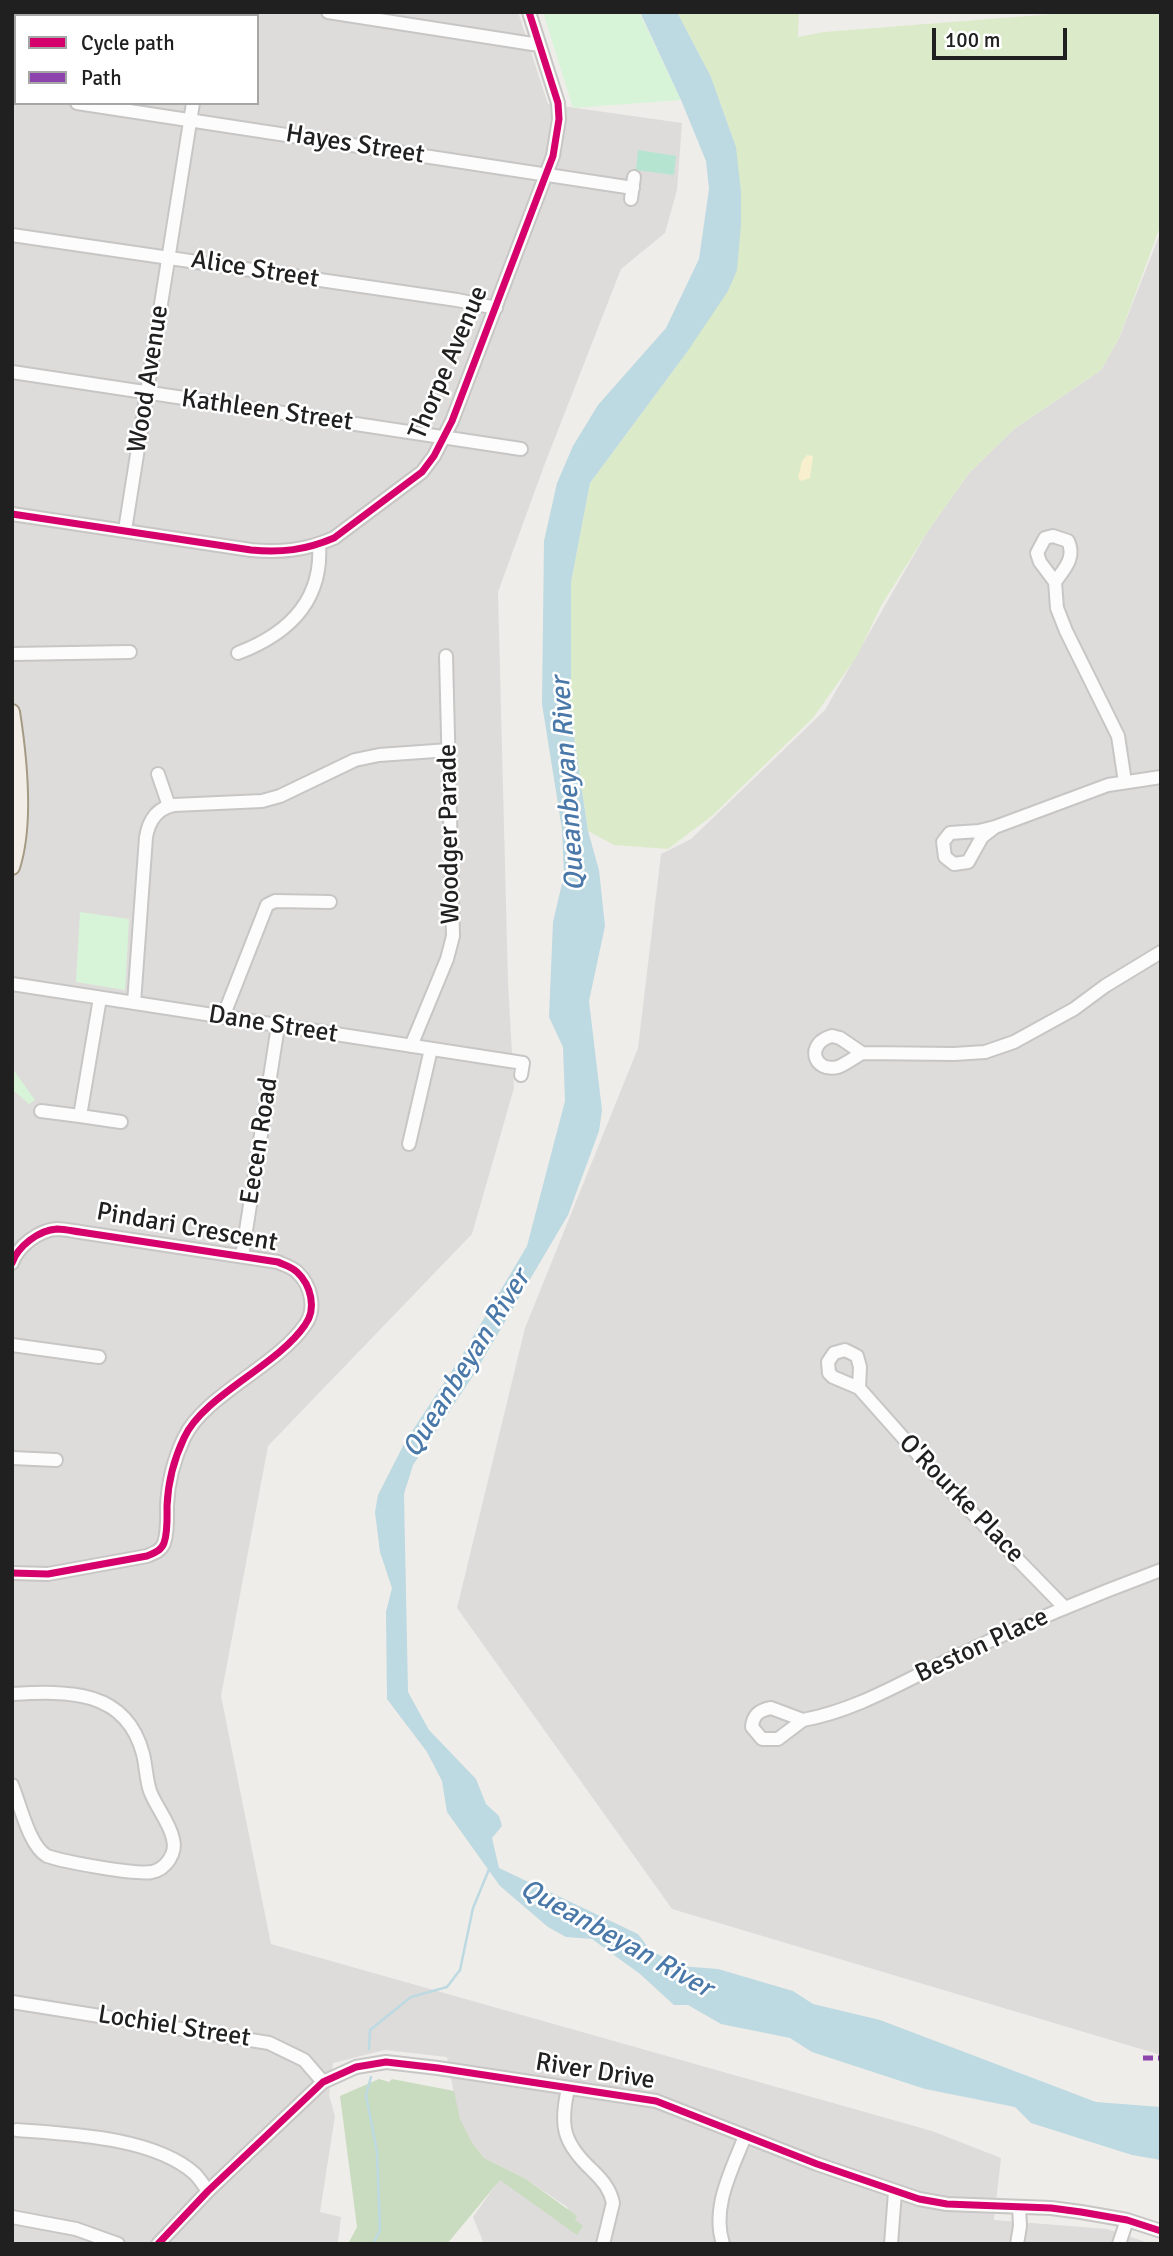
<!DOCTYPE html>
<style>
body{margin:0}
#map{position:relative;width:1173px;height:2256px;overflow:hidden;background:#efede9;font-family:Signika,sans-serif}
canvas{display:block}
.frame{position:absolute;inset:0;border:14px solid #202020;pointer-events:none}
.legend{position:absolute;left:14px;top:14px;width:245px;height:91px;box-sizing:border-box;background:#fff;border:2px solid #a6a6a6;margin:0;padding:9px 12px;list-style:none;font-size:21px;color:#202020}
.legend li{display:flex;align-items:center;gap:14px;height:35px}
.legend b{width:35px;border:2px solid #a6a6a6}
.scale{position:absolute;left:932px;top:28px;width:135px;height:32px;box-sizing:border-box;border:4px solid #202020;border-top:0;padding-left:9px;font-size:21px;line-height:24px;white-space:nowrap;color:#202020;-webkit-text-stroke:5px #fff;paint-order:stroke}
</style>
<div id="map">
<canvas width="1173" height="2256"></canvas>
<div class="frame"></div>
<ul class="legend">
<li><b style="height:9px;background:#d6006c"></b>Cycle path</li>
<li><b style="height:9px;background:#8e44ad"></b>Path</li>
</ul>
<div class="scale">100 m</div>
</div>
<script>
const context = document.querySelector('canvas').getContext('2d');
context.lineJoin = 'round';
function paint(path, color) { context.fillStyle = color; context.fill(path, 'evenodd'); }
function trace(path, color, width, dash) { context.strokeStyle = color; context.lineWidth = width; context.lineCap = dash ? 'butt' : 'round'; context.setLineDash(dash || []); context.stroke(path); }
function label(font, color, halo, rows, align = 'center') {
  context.font = font + ' Signika,sans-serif'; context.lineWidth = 5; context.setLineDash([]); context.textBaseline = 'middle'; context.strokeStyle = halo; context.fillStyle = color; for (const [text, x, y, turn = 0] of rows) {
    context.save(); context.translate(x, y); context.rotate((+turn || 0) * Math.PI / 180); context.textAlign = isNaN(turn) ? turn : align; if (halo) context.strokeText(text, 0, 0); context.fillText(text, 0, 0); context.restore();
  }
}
const residential = new Path2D(`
 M12,12H518L548,104L682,123L677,190L665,233L621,269L544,466L498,592L508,982L514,1088L472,1234L268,1446L221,1696L271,1944L932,2131L1001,2158L994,2220L1107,2229L1152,2244H484L473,2217L500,2179L558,2220H574L567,2207L526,2179L484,2158L471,2141L459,2119L447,2057L385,2050L333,2063L329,2095L335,2116L320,2212L341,2217L338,2242L12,2244ZM16,16H257V103H16Z
 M1161,231V2055L672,1909L457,1608L525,1328L638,1048L661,854L691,839L825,710L926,534L969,473L1014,429L1101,370L1119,338Z`);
const grass = new Path2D(`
 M677,12H799L798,37L824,32L1078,12H1161V224L1119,338L1101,370L1014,429L969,473L926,534L881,606L857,656L813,718L713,815L668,849L614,845L588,831L571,716V582L590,483L687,352L736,147L711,77Z`);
const forest = new Path2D(`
 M379,2079L389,2082L392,2079L454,2091L460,2119L471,2141L484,2158L526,2179L577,2216L575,2220L583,2226L577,2235L500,2180L447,2244H348L357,2227L340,2096Z`);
const sand = new Path2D(`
 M807,455L813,456L810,478L801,481L798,478L802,461Z`);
const park = new Path2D(`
 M543,12H639L681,100L573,108Z
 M80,912L129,919L125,990L76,982Z
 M12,1068L35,1100L29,1104L12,1089Z`);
const pitch = new Path2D(`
 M638,150L676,156L674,175L636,170Z`);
const water = new Path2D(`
 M640,12H677L711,77L736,147L741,192V224L737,270L728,291L687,352L590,483L571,582V716L588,831L599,870L605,926L589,1001L602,1110L599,1131L568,1215L473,1376L413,1465L404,1494L408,1692L429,1730L476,1779L486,1804L499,1816L502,1826L492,1838L499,1868L638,1934L650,1950L680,1966L718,1969L793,1991L813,2004L880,2020L1096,2102L1161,2107V2160L1132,2155L1031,2123L1015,2107L925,2089L812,2052L790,2038L721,2024L688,2005H674L640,1974L592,1939L566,1937L548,1927L500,1886L447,1812L442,1781L427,1752L387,1699L386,1612L392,1588L380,1552L375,1512L378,1495L405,1442L461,1357L527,1246L565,1101L563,1047L549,1017L553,922L564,875L562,829L542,704L544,541L557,483L573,446L598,405L666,328L699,259L709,189L706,161L681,100Z`);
const stream = new Path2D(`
 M369,2049L370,2030L411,1997L447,1987L460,1970L473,1908L490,1867
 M371,2077L366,2095L377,2152L380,2230L373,2244`);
const minor = new Path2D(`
 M328,12L539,45
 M206,16L207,12
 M12,93L16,94
 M77,103L633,188
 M631,199L634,177
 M12,235L457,300L496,308
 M12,372L521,449
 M12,514L251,550C281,553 306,550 334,538L422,472L434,456L452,421L553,156L559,119L558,103L529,12
 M125,530L193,103
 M1053,536L1068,541C1076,558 1064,569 1055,582L1040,562L1037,553L1045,538Z
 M1055,582L1057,608L1066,631L1118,736L1125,782
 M238,653C288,634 323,601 319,544
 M12,654L130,652
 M158,774L169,806
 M995,827L982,837L968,862L954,864L945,857L943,842L950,833L979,831L995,827L1108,785L1161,777
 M12,984L523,1063L521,1075
 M100,998L80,1116L121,1122
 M134,1003L146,837C149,820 157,808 174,805L262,801L280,796L355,760L379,755L449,750
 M223,1017L267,905L275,901L330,902
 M832,1036L840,1038L862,1053C855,1057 846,1064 838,1067C813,1073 805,1043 832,1036Z
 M411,1046L447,959L453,936L446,656
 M862,1053L954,1054L985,1052L1014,1042L1074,1009L1105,986L1161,952
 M41,1111L80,1116
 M409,1144L431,1049
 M242,1256L278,1026
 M12,1263C18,1246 39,1230 57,1229C64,1229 73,1231 80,1232L278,1262C284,1265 292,1267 297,1272C311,1285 317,1309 305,1325C277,1366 203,1396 184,1438C174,1459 168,1482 167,1506C167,1517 168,1532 164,1543C161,1551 154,1553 147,1556L48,1574L12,1573
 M12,1345L99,1357
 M859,1388L860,1367L857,1356L845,1350L834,1353L828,1362L829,1373L833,1377L859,1388L946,1486L1065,1608
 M12,1458L56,1460
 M12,1694C68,1691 126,1689 143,1754C146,1766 146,1779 150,1791C156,1807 170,1823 173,1839C177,1853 166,1869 152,1872C135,1875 65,1862 47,1856C29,1846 20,1804 12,1785
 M771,1708L803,1720L778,1739H762L752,1727C753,1715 759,1710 771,1708Z
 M803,1720C858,1710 905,1680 955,1657C1022,1625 1091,1596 1161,1570
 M12,2002L269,2043L304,2060L323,2082
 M568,2089C559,2127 564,2144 593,2171C603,2181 610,2189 613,2203L603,2244
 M17,2130C69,2134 154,2137 195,2174C200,2179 204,2186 208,2191
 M12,2217L76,2229L118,2244
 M158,2244L208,2191L323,2082L356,2067L386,2062L438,2068L656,2101L817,2164L919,2199L947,2204L1051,2208L1081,2212L1127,2220L1161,2231
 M723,2244C711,2207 732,2170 745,2136
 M891,2244L895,2192
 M1017,2244L1020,2226L1019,2207
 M1119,2244L1127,2220`);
const major = new Path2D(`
 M12,712C19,757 26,824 12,867`);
const quiet = new Path2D(`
 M1143,2058H1161`);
const cycleway = new Path2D(`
 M12,514L251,550C281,553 306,550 334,538L422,472L434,456L452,421L553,156L559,119L558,103L529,12
 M12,1263C18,1246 39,1230 57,1229C64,1229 73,1231 80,1232L278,1262C284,1265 292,1267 297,1272C311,1285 317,1309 305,1325C277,1366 203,1396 184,1438C174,1459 168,1482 167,1506C167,1517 168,1532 164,1543C161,1551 154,1553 147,1556L48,1574L12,1573
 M158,2244L208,2191L323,2082L356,2067L386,2062L438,2068L656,2101L817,2164L919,2199L947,2204L1051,2208L1081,2212L1127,2220L1161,2231`);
const streetNames = [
 ["Hayes Street",355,145,9],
 ["Alice Street",255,270,9],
 ["Thorpe Avenue",449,363,-67],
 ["Wood Avenue",149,379,-81],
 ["Kathleen Street",267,411,8],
 ["Woodger Parade",450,834,-91],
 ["Dane Street",273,1025,9],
 ["Eecen Road",260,1141,-81],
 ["Pindari Crescent",187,1228,10],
 ["O'Rourke Place",961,1499,46],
 ["Beston Place",982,1646,-25],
 ["Lochiel Street",174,2027,9],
 ["River Drive",595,2072,9]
];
const waterNames = [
 ["Queanbeyan River",569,784,-94],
 ["Queanbeyan River",467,1364,-58],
 ["Queanbeyan River",616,1939,29]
];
paint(residential, '#dedcda');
paint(grass, '#dbebc9');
paint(forest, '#c9dcbf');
paint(sand, '#f7efce');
paint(park, '#d8f4d8');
paint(pitch, '#b5e5d1');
paint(water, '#bdd9e1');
trace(stream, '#bdd9e1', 2.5);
trace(minor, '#c7c6c5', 16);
trace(major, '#a59b85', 18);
trace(minor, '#fdfcfc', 12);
trace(major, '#f2ede6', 14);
trace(quiet, '#8e44ad', 5, [10, 5]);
trace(cycleway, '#d6006c', 7);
label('26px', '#202020', '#fff', streetNames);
label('italic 28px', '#4a78a8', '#fff', waterNames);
</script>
